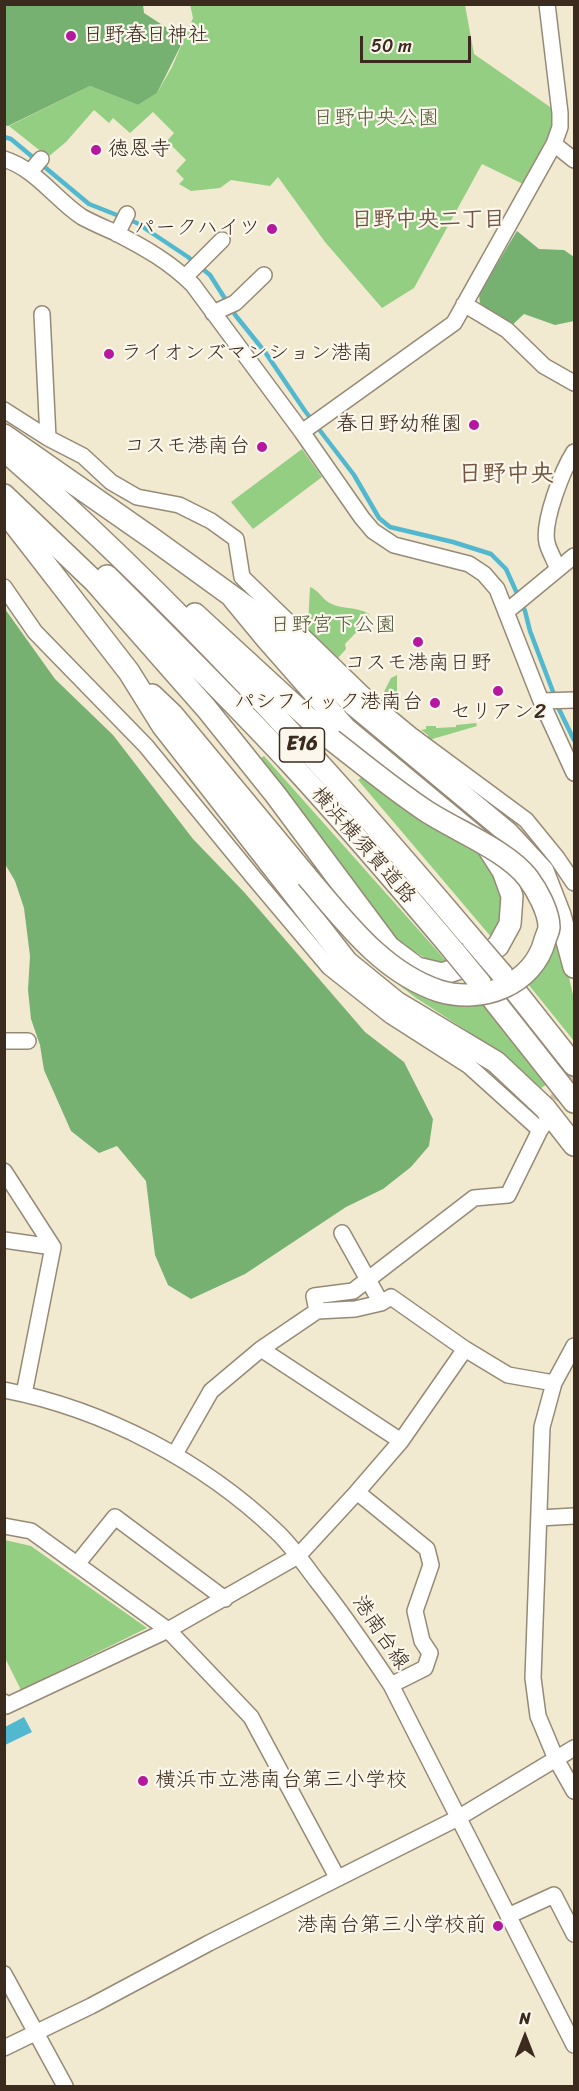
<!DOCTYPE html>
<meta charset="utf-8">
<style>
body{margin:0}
#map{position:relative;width:579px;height:2091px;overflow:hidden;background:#f1ead0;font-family:Sriracha,sans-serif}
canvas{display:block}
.frame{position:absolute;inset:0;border:6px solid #3b2a1e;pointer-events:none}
.north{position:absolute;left:495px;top:2007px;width:60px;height:60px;-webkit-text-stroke:4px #fbf7ec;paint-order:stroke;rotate:0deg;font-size:16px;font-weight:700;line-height:24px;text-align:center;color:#3b2a1e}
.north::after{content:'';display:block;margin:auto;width:21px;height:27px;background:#3b2a1e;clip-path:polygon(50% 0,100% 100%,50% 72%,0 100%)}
.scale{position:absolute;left:360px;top:36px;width:111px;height:27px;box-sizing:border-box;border:3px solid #3b2a1e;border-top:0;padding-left:8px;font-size:18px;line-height:21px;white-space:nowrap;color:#3b2a1e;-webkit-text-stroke:4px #fbf7ec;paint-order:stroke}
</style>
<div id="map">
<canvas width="579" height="2091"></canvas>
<div class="frame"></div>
<div class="north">N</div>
<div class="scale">50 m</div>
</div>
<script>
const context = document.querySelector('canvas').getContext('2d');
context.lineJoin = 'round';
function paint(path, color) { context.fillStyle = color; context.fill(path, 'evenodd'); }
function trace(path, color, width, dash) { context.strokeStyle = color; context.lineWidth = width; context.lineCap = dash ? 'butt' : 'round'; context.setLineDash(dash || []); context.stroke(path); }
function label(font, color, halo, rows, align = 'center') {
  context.font = font + ' Sriracha,"Klee One",sans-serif'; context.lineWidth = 4.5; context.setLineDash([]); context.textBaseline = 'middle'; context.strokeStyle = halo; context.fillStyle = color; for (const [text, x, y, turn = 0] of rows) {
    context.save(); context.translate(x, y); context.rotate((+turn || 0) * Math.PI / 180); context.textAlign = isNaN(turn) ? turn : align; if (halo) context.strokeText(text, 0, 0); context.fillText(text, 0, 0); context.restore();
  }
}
const green = new Path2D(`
 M190,4L465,5L474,54L553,109L554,125L523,184L482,164L414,288L382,308L325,242L278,177L270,186L231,180L220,188L191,191L179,184L184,179L176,171L186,160L167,141L174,133L153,112L130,133L113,118L109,123L94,110L66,142L48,157L9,126L90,86L138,105L157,93L172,67L193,18Z
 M302,449L322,477L253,529L231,502Z
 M310,587C318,590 321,597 328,602C340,610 357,606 369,614L370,618L345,644L346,649L337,659L305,629L308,625Z
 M397,675V717C378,699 379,702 391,678Z
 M476,723L477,726L429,740L428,735L421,730L426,729V726H436V728L456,727V725Z
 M264,756L448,963L436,964L396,941L259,759Z
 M378,765C401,783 494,858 501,880C506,899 505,923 492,938L358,780Z
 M301,885L439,998L485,1005L546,1085L541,1088L506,1056L416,998L369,962Z
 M555,919L574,999V1041L528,984L547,962Z
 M5,1540L31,1546L147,1628L21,1690L5,1658Z`);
const forest = new Path2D(`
 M5,4L143,5L144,13L184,39L157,93L138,105L90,86L8,126L4,125Z
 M517,231L539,249L564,250L574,257V321L555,325L524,314L509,328L480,305L479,294Z
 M5,609L55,679L113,735L193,839L244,892L365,1032L404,1062L433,1119L429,1146L411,1167L383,1189L346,1207L245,1274L191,1299L168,1285L155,1255L146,1181L117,1146L99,1153L71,1131L44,1070L40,1045L31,1019L28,990L30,956L24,908L15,881L5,864Z`);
const water = new Path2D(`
 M24,1717L32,1732L5,1745V1727Z`);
const stream = new Path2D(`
 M4,137L11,139L89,204L137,223L188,257L210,275L236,316L265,352L305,411L354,475L379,518L390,527L453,542L491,554L506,569L525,611L530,631L555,697
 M557,705L574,740`);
const minorTunnel = new Path2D(`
 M546,1121L574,1067`);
const minor = new Path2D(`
 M554,144L574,160
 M4,159C36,169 55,199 82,217C93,223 105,228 116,233C145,248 170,262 193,285L302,432L362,518L373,531L394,545L469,564L484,574L497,589L541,701L574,773
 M30,172L41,159
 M117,234L127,214
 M185,277L222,240
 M464,304L507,330L544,366L574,383
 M213,313L235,303L264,275
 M42,314L48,438
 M4,410L48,438L83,456L111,482L137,497L179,505L211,521L236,539L242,577L371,702L411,735L526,820L557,858L574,883
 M302,432L454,323L554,144L560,127V113L547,4
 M558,569C555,561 549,551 547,543C542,522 563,469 574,452
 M4,587L35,632L146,746L254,878L329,967L391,1016L469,1066L540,1130L544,1124
 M506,612L574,556
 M541,701L574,700
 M4,1041H28
 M4,1171L53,1247L24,1394
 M342,1233L381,1303
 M4,1240L53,1247
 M317,1311L314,1296L353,1291L474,1198L508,1195L540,1130
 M261,1349L401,1441
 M554,1383L574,1346
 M4,1390C104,1409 204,1462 276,1531C292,1546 304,1564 317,1581C344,1615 367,1649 391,1685L574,2045
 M175,1454L211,1391L261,1349L317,1311L355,1309L381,1303L391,1297L465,1349
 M357,1492L427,1549L431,1565L415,1611L422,1641L430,1653L425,1668L391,1685
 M539,1518L574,1516
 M4,1526L31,1531L168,1630L251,1717L337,1877
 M77,1564L115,1517L225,1599
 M4,1702L6,1706L168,1630L298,1556L357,1492L401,1441L465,1349L508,1375L554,1383L542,1427L533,1678L538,1716L556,1759L574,1791
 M508,1916L554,1895L574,1934
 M4,1974L65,2086
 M4,2048L91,2006L209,1943L458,1818L574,1748`);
const highway = new Path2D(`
 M4,435L153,539L287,636L354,705L508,833L543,871L560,915L574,967
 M4,450C173,598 328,768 472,939
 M4,495L95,582L206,708L275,794L389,947L417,968L442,974L472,964L498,946L510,924L512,896L503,871L487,846L345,728L266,638L233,598
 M5,512L129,672L162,725L347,962L396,1002L496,1062L545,1108L574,1145
 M107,576C169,638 232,700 292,765C347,825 400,887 453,950
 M195,614L332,740
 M152,695L172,714L307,877
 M502,974L574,1065
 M480,983L574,1102`);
const highwayBridge = new Path2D(`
 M307,877C345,921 382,972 439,991C482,1004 533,985 545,940C546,936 549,931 549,927C549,912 537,890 528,878C508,851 455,830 426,811C393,789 363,764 332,740
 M472,939L502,974
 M453,950L480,983`);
const markers = [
 [71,36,6,"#b5179e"],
 [96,150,6,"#b5179e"],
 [272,229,6,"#b5179e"],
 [109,354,6,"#b5179e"],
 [474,425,6,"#b5179e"],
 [262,447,6,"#b5179e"],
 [418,642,6,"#b5179e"],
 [498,691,6,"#b5179e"],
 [435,703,6,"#b5179e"],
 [143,1781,6,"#b5179e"],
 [498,1926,6,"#b5179e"]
];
const shields = [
 [302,745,45]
];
const shieldNames = [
 ["E16",302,745]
];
const poiNames = [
 ["日野春日神社",83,36,"left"],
 ["徳恩寺",108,150,"left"],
 ["パークハイツ",260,229],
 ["ライオンズマンション港南",121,354,"left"],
 ["春日野幼稚園",462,425],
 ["コスモ港南台",250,447],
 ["コスモ港南日野",418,664,"center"],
 ["パシフィック港南台",423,703],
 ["セリアン2",498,713,"center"],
 ["横浜市立港南台第三小学校",155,1781,"left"],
 ["港南台第三小学校前",486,1926]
];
const parkNames = [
 ["日野中央公園",376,119],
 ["日野宮下公園",333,626]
];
const streetNames = [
 ["横浜横須賀道路",363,846,49],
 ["港南台線",380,1633,56]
];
const neighbourhoodNames = [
 ["日野中央二丁目",428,220]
];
const quarterNames = [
 ["日野中央",506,475]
];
paint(green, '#93ce83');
paint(forest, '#76b171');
paint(water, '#51b8cf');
trace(stream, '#51b8cf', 4.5);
trace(minorTunnel, '#cdc4ac', 15, [15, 8]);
trace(minor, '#968a77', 18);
trace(highway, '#968a77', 24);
trace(minor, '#fff', 15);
trace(highway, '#fff', 21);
trace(highwayBridge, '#968a77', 24, []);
trace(highwayBridge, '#fff', 21);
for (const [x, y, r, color] of markers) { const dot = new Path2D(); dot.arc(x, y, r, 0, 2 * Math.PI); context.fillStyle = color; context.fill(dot); trace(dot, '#fbf7ec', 2); }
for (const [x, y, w] of shields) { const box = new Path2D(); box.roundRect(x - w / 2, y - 17, w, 34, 4.5); context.fillStyle = '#fbf7ec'; context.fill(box); trace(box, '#3b2a1e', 1.5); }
label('bold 20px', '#3b2a1e', null, shieldNames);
label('21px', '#3b2a1e', '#fbf7ec', poiNames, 'right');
label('21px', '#555b3c', '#fbf7ec', parkNames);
label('21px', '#3b2a1e', '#fbf7ec', streetNames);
label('bold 22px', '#715541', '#fbf7ec', neighbourhoodNames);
label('bold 24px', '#715541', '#fbf7ec', quarterNames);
</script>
